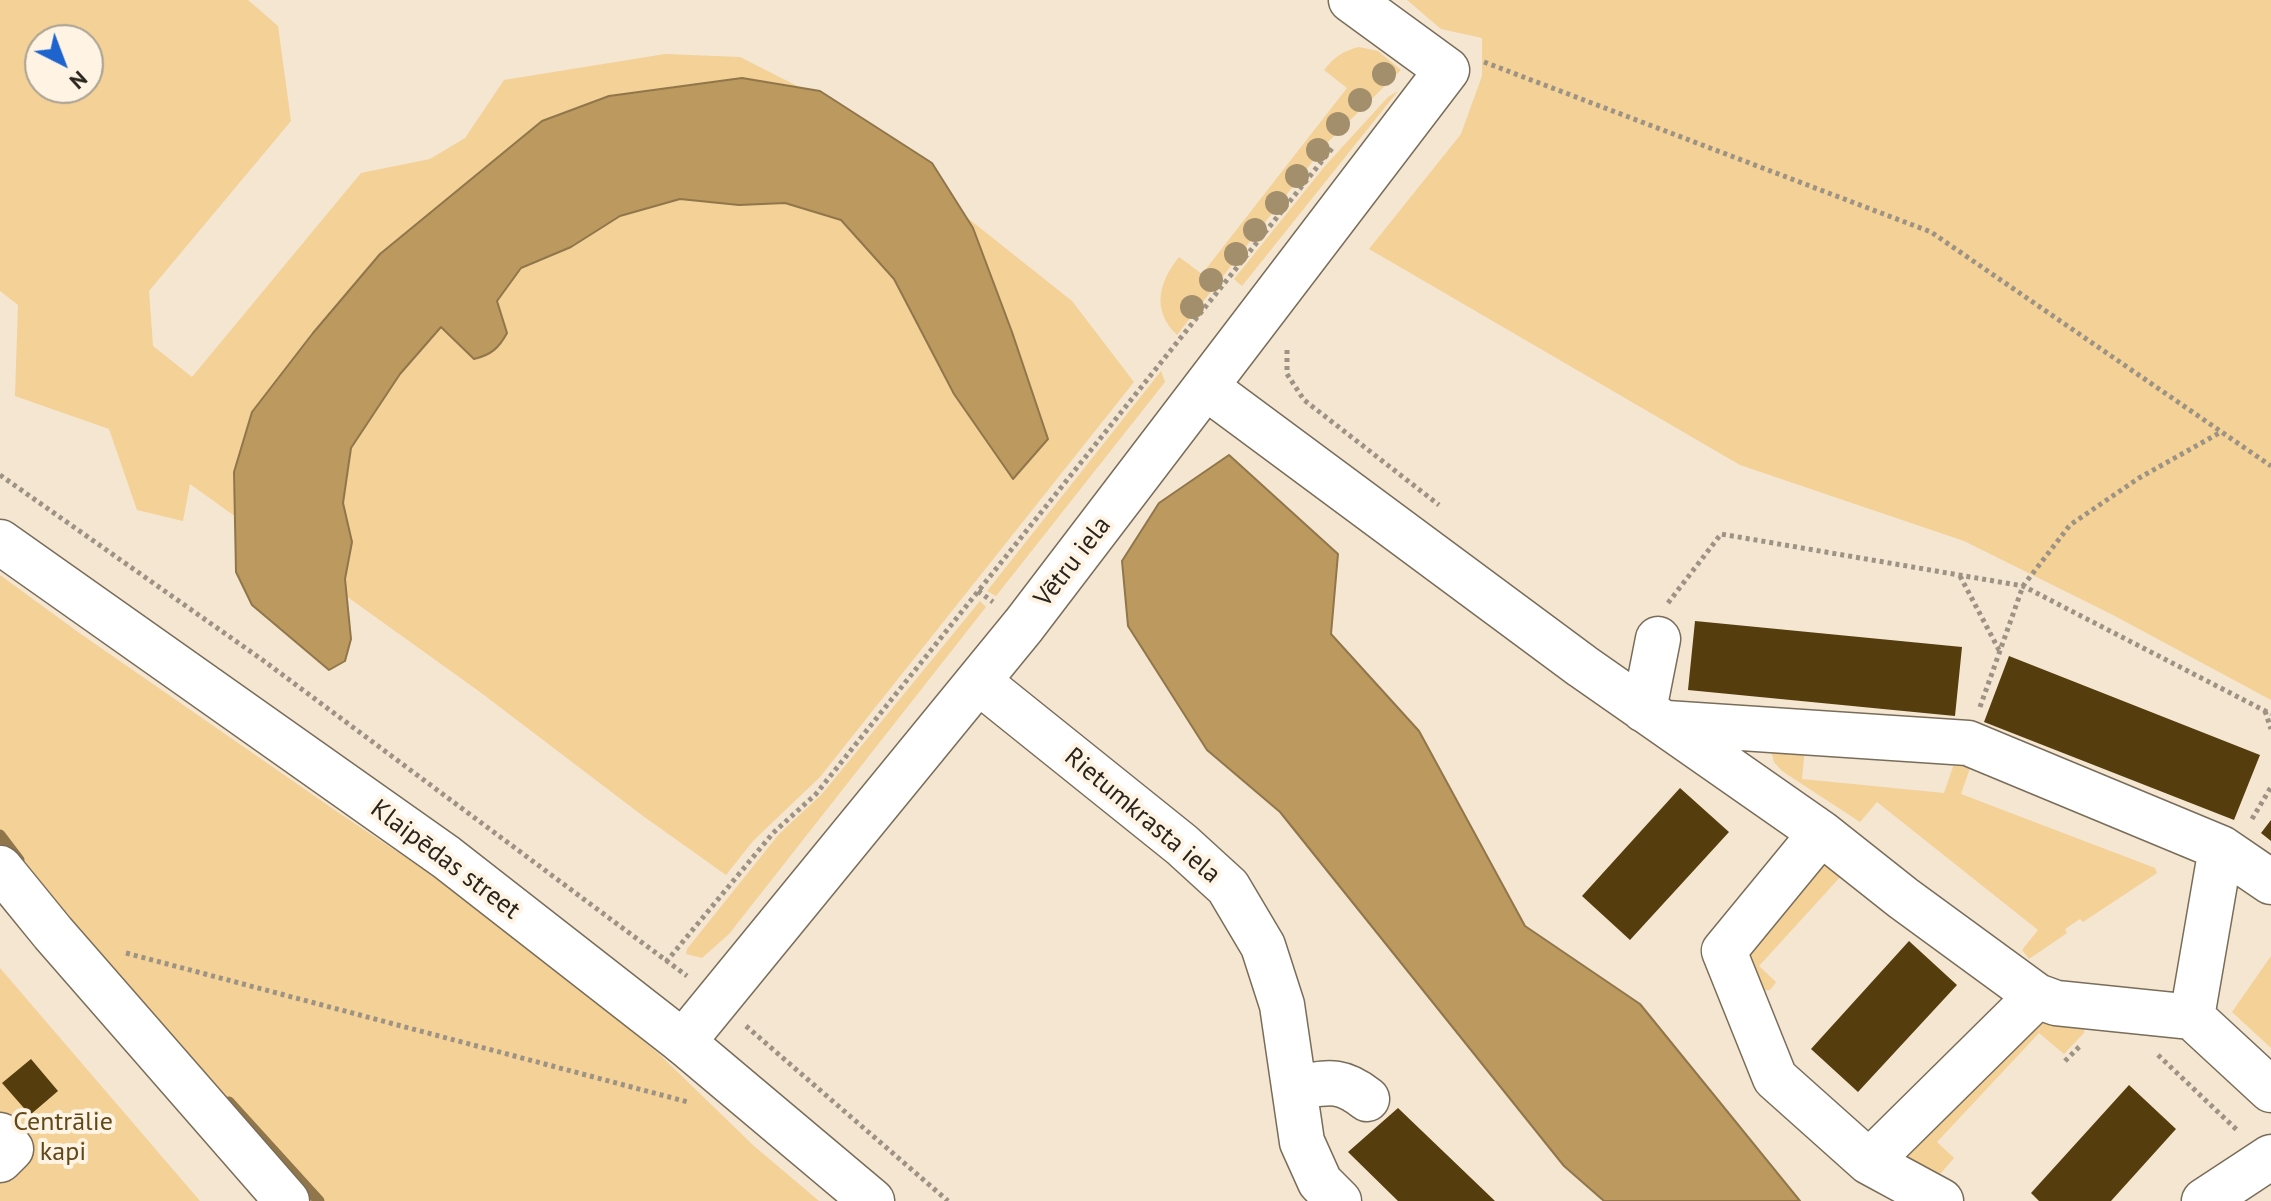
<!DOCTYPE html>
<meta charset="utf-8">
<style>
body{margin:0}
#map{position:relative;width:2271px;height:1201px;overflow:hidden;background:#f4e6d1;font-family:"PT Sans",sans-serif}
canvas{display:block}
.north{position:absolute;left:24px;top:24px;width:80px;height:80px;box-sizing:border-box;background:#fff4e3;border:2px solid #a9a193;border-radius:50%;rotate:138deg;font-size:22px;font-weight:700;line-height:32px;text-align:center;color:#29241c}
.north::after{content:'';display:block;margin:auto;width:28px;height:36px;background:#1e63ce;clip-path:polygon(50% 0,100% 100%,50% 72%,0 100%)}
</style>
<div id="map">
<canvas width="2271" height="1201"></canvas>
<div class="north">N</div>
</div>
<script>
const context = document.querySelector('canvas').getContext('2d');
context.lineJoin = 'round';
function paint(path, color) { context.fillStyle = color; context.fill(path, 'evenodd'); }
function trace(path, color, width, dash) { context.strokeStyle = color; context.lineWidth = width; context.lineCap = dash ? 'butt' : 'round'; context.setLineDash(dash || []); context.stroke(path); }
function label(font, color, halo, rows, align = 'center') {
  context.font = font + ' "PT Sans",sans-serif'; context.lineWidth = 8; context.setLineDash([]); context.textBaseline = 'middle'; context.strokeStyle = halo; context.fillStyle = color; for (const [text, x, y, turn = 0] of rows) {
    context.save(); context.translate(x, y); context.rotate((+turn || 0) * Math.PI / 180); context.textAlign = isNaN(turn) ? turn : align; if (halo) context.strokeText(text, 0, 0); context.fillText(text, 0, 0); context.restore();
  }
}
const green = new Path2D(`
 M0,0H248L278,26L291,121L149,291L153,346L192,377L361,173L430,159L465,138L504,80L665,54L740,57L809,92L1072,301L1134,382L820,777L753,841L726,875L643,816L480,692L190,484L183,521L137,510L109,429L15,396L18,305L0,291ZM40,40H88V88H40Z
 M1407,0H2271V700L2113,615L1964,541L1740,465L1369,249L1461,134L1482,76V38L1441,29Z
 M1359,47L1378,51L1401,70L1327,143L1177,335C1151,310 1159,282 1179,257L1202,274L1347,88L1324,70C1334,57 1343,51 1359,47Z
 M1398,91L1242,286L1234,279L1325,166L1388,97Z
 M1161,371L1165,382L996,596L987,591Z
 M0,575L78,632L339,813L492,915L659,1054L754,1146L819,1201H299L0,856Z
 M980,601L986,607L729,934L702,958L686,954L687,949L779,834L822,794Z
 M1805,747L1802,779L1944,793L1955,761L1971,765L1961,794L2155,868L2157,873L2083,922L2080,919L2065,929L2067,933L2029,959L2022,950L2038,930L1877,802L1860,822L1782,771L1774,762L1771,751Z
 M1822,861L1842,875L1759,966L1776,982L1770,990L1758,991L1741,953Z
 M2271,956V1048L2232,1012Z
 M0,968L200,1201H0Z
 M2034,1019L2084,1028V1033L2064,1054L2039,1033L1937,1142L1954,1158L1934,1181L1906,1165L1907,1152Z`);
const water = new Path2D(`
 M742,78L820,91L932,163L973,228L1012,332L1048,439L1013,479L954,394L894,279L841,220L785,203L739,205L680,199L620,216L571,247L521,268L497,301L507,333C499,348 491,355 474,359L441,327L400,374L351,448L343,503L352,542L345,579L351,639L345,661L329,670L252,605L236,572L234,472L252,412L313,333L380,254L542,121L609,96Z
 M1229,455L1338,554L1331,634L1419,731L1525,926L1640,1004L1800,1201H1604L1564,1166L1280,812L1207,750L1128,626L1122,561L1159,503Z`);
const stream = new Path2D(`
 M0,835L19,860
 M229,1102L319,1201`);
const building = new Path2D(`
 M1695,621L1962,647L1955,716L1688,690Z
 M2009,656L2260,755L2234,820L1984,722Z
 M1680,788L1729,832L1630,940L1582,896Z
 M2271,820V841L2261,833Z
 M1909,941L1957,985L1858,1092L1811,1049Z
 M31,1059L58,1091L30,1115L2,1083Z
 M2129,1085L2176,1129L2111,1201H2039L2031,1193Z
 M1398,1108L1495,1201H1398L1348,1152Z`);
const path = new Path2D(`
 M1484,62L1931,232L2271,466
 M1287,350V374L1304,400L1439,505
 M0,475L264,661L687,976
 M1960,576L1999,650
 M978,591L993,602
 M1668,603L1721,534L2023,586L2271,714
 M1980,707L2023,586L2070,525L2139,478L2221,432
 M2265,711L2271,729
 M2252,819L2271,787
 M126,953L688,1102
 M666,962L773,833L816,794L1334,146
 M746,1026L948,1201
 M2158,1055L2238,1131
 M2065,1061L2080,1046`);
const minor = new Path2D(`
 M1207,388L1582,666L1821,833L1903,898L2037,996L2056,1003L2192,1017L2271,1090
 M979,682L1182,845L1228,887L1263,946L1282,1005L1302,1142L1320,1182L1339,1201
 M1644,710L1658,639
 M1666,723L1968,743L2221,848L2271,882
 M1821,833L1724,951L1775,1078L1869,1162L1941,1201
 M0,868L53,933L287,1201
 M2192,1017L2221,848
 M683,1042L1024,625L1447,70L1351,0
 M1294,1088C1327,1083 1339,1077 1367,1099
 M0,1135L11,1149L0,1160
 M1869,1162L2037,996
 M2204,1201L2271,1157`);
const major = new Path2D(`
 M0,542L446,857L683,1042L872,1201`);
const trees = [
 [1384,74],
 [1360,100],
 [1338,124],
 [1318,150],
 [1297,176],
 [1277,203],
 [1255,230],
 [1236,254],
 [1211,280],
 [1192,307]
];
const streetNames = [
 ["Vētru iela",1073,562,-52],
 ["Rietumkrasta iela",1142,816,40],
 ["Klaipēdas street",445,860,37]
];
const parkNames = [
 ["Centrālie",63,1123],
 ["kapi",63,1153]
];
paint(green, '#f3d197');
paint(water, '#bc995e');
trace(water, '#90764a', 2);
trace(stream, '#90764a', 11);
paint(building, '#553d0d');
trace(minor, '#796d5a', 47);
trace(major, '#796d5a', 47);
trace(path, '#9d9384', 5, [4, 4]);
trace(minor, '#fff', 44);
trace(major, '#fff', 44);
context.fillStyle = '#a38f6c';
for (const [x, y] of trees) { context.beginPath(); context.arc(x, y, 12, 0, 2 * Math.PI); context.fill(); }
label('26px', '#29241c', '#fff4e3', streetNames);
label('26px', '#61481a', '#fff4e3', parkNames);
</script>
